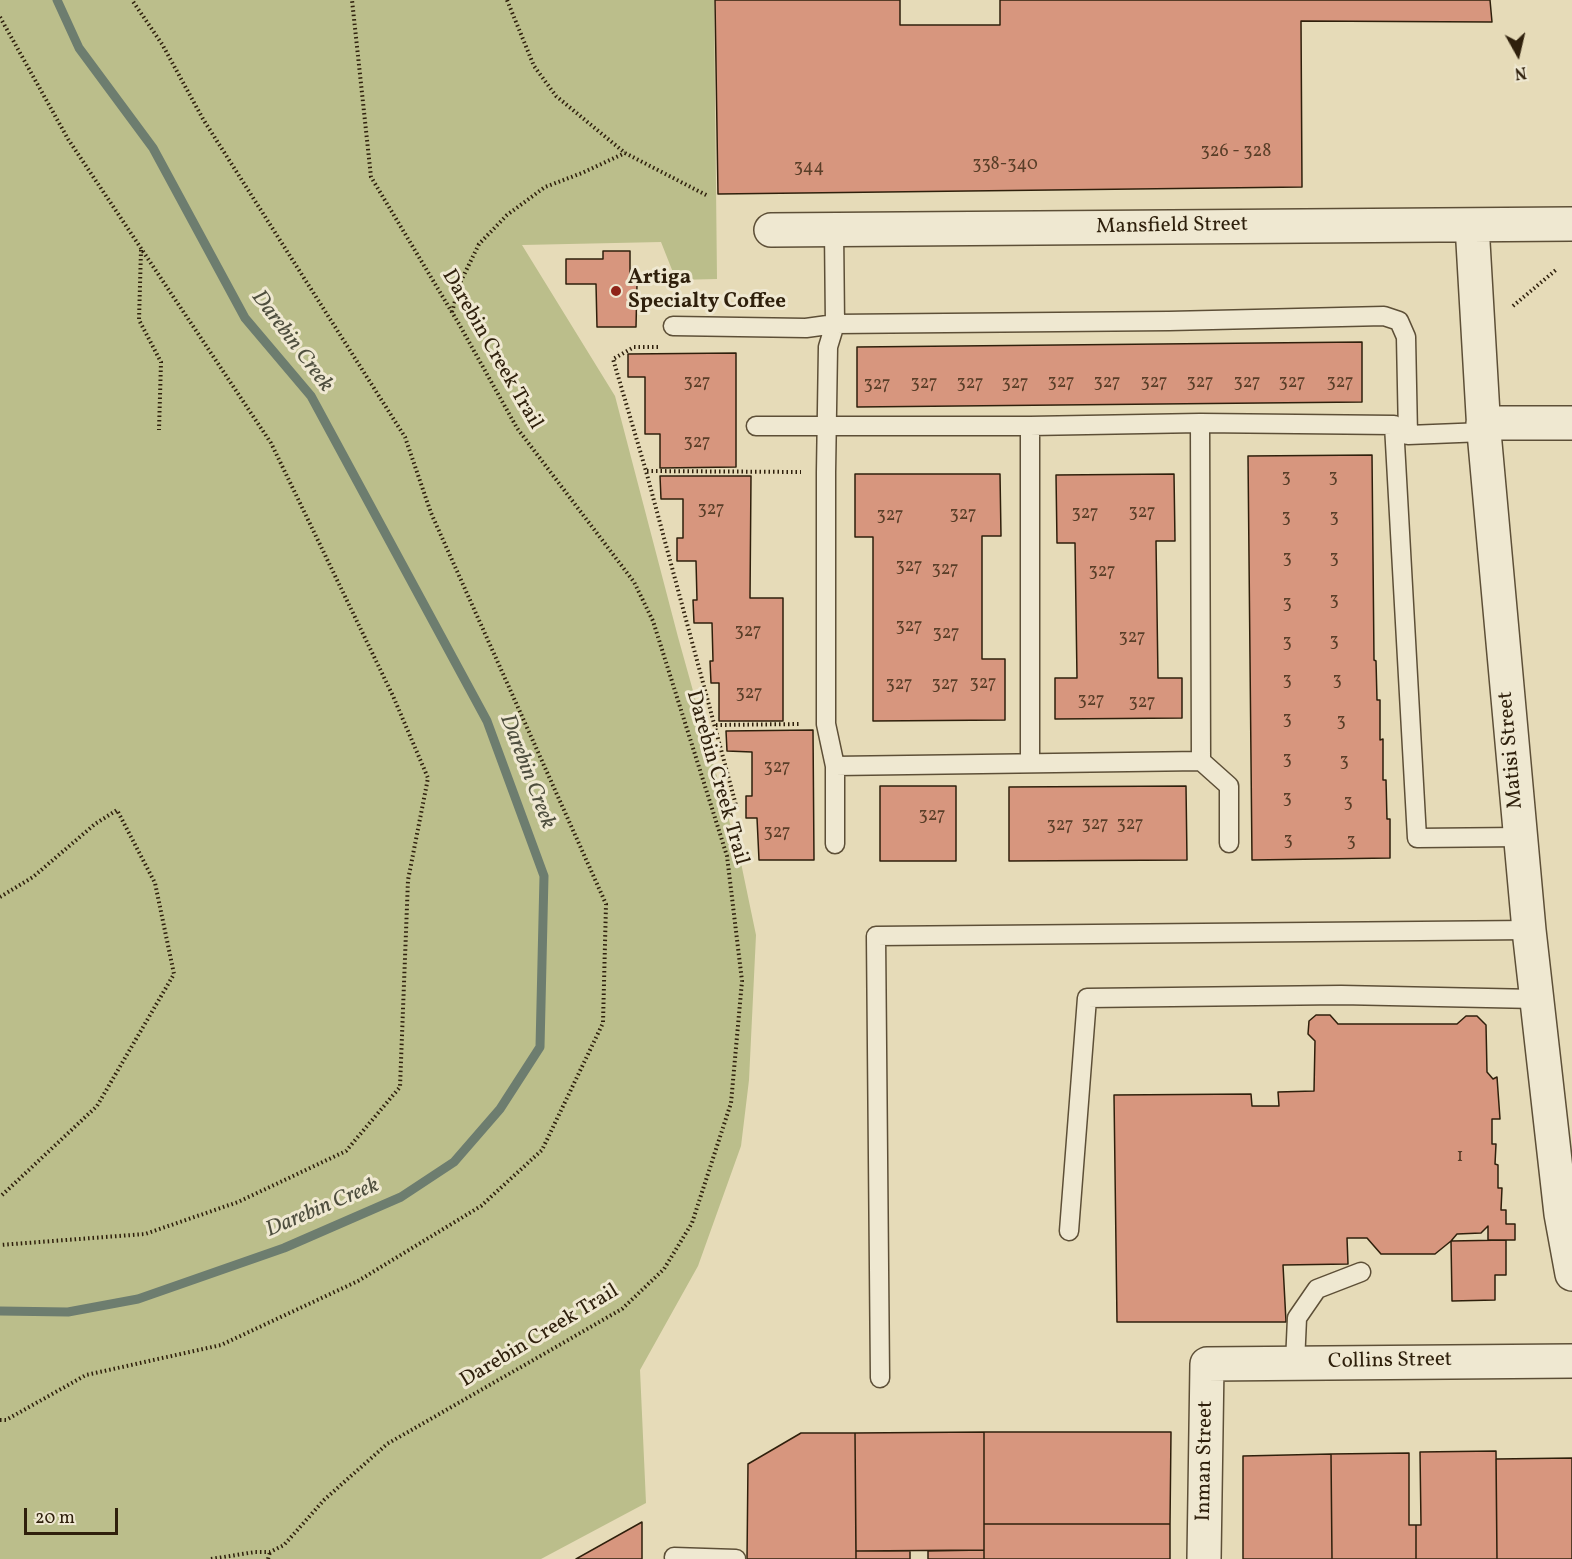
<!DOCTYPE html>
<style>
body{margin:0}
#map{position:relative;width:1572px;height:1559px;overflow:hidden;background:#e6dbb8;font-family:Vollkorn,serif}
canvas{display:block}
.north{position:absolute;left:1488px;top:24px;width:60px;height:60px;-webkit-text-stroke:4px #efe8d1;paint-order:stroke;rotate:172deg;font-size:16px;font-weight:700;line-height:24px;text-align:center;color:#2f200c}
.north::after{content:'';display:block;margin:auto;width:21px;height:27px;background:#2f200c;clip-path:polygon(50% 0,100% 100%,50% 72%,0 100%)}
.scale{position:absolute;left:24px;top:1508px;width:94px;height:27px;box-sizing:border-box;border:3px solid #2f200c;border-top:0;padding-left:8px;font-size:18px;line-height:21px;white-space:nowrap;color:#2f200c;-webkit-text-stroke:4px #efe8d1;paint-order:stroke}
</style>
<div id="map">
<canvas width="1572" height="1559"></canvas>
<div class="north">N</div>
<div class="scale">20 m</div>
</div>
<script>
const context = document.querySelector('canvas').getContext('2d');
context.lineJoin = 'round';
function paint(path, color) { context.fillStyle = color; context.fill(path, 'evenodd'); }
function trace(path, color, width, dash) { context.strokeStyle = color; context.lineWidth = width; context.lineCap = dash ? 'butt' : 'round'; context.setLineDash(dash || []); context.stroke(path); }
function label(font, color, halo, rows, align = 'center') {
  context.font = font + ' Vollkorn,serif'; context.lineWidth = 6; context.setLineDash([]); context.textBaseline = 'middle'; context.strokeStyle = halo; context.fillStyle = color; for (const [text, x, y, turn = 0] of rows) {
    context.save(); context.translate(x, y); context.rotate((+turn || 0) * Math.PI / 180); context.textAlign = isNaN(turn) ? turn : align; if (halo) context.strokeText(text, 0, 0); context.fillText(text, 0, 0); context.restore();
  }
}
const green = new Path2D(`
 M0,0H714L717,279L676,280L661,242L522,245L615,396L678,637L741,863L756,935L749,1080L741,1146L698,1266L640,1370L646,1503L541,1559H0Z`);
const stream = new Path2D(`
 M0,1311L68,1312L138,1299L284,1248L401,1197L454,1162L500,1109L540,1047L544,876L487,721L311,396L245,318L153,148L79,48L57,0`);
const building = new Path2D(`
 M715,0H900V25H1000V0H1490L1492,22L1301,21L1302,187L718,194Z
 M603,251H630V284H637L636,327H597L596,284H566V259H603Z
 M1362,342V402L857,407V347Z
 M736,353V467L660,468V434H645V377H628V354Z
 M1372,455L1374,660L1376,661L1377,700H1380V740L1383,739V780H1386L1387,819H1390V858L1252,860L1248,456Z
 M855,474H1000L1001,536H982V659H1005V720L873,721V537H855Z
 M1174,474L1175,541H1156L1158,678H1182V718L1055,719V678H1077L1075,543H1057L1056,475Z
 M660,476H751L750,598H783V721H719V683H711L710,661H713L712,623H694L693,600H697L696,561H677V538H683V499H661Z
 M813,730L814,860H759L757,818H746V796H752V752L727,751L726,731Z
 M880,786H956V861H880Z
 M1186,786L1187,860L1009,861V787Z
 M1316,1015H1330L1338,1024H1457L1466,1016H1477L1486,1025L1487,1072L1493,1079L1497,1077L1500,1119H1492V1144H1496L1495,1164L1498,1165V1188H1502L1501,1210H1506V1224H1515V1240H1488V1226L1481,1233L1457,1234L1451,1241L1435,1254H1381L1367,1238H1347L1348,1264L1283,1265L1286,1322H1117L1114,1095L1251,1094L1252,1106H1279L1278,1092L1314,1091L1315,1041L1308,1034L1309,1021Z
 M1506,1240V1275H1495V1300L1452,1301L1451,1241Z
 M984,1432V1550L856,1551L855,1433Z
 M984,1432H1171L1170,1524H984Z
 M801,1433H855L856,1559H747L748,1464Z
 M1496,1451L1497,1559H1416V1525H1421L1420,1452Z
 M1409,1453V1525H1416V1559H1332L1331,1454Z
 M1331,1454L1332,1559H1243V1456Z
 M1572,1458V1559H1497L1496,1459Z
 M642,1522V1559H576Z
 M984,1524H1170V1559H984Z
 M984,1550V1559H928V1551Z
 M856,1551H910V1559H856Z`);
const path = new Path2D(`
 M507,0L534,66L556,96L625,153L708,196
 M0,17L68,139L271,443L393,696L428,778L408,880L400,1087L346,1151L238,1202L145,1234L0,1245
 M141,250L139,320L161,362L159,430
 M1513,306L1557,269
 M452,312L460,283L479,244L507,215L545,187L582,173L625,153
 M658,347H634L613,359L646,471L737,809
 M647,471L801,472
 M716,725L801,724
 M0,897L33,877L95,824L117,810L155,883L174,974L97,1106L0,1197
 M0,1420H6L86,1375L221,1345L358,1281L481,1206L542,1150L603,1023L606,904L431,513L405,437L203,119L162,44L132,0
 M211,1559L255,1552H270L284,1545L324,1500L387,1444L622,1309L664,1269L692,1223L731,1103L742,981L727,856L653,621L634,582L517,428L459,324L371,177L352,0
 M268,1559L270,1552`);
const lane = new Path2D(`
 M834,230L835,324L828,347L826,472V724L835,766V844
 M673,326L806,328L835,324L1169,321L1384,316L1399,321L1406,337L1408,435
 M1200,423L1201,761L1229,786V843
 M1394,425L1417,838L1520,837
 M756,426H1030L1200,423L1394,425L1408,435L1484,432
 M1030,763V426
 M835,766L1201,761
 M1069,1231L1087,998L1341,995L1536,999
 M1295,1363L1297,1318L1317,1289L1361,1272
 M880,1378L876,936L1529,930
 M674,1557L736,1559`);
const street = new Path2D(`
 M1472,225L1484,432L1529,930L1561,1214L1572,1274
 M771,230L1572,224
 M1483,423H1572
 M1204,1559L1207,1364L1572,1361`);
const markers = [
 [616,291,6,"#8f2418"]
];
const numberNames = [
 ["326 - 328",1236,153],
 ["338-340",1005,166],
 ["344",809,169],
 ["327",697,384],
 ["327",1061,384],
 ["327",1107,384],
 ["327",1154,384],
 ["327",1200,384],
 ["327",1247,384],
 ["327",1292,384],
 ["327",1340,384],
 ["327",924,385],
 ["327",970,385],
 ["327",1015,385],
 ["327",877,386],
 ["327",697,444],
 ["3",1286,479],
 ["3",1333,479],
 ["327",711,511],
 ["327",1142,514],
 ["327",1085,515],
 ["327",963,516],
 ["327",890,517],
 ["3",1286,519],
 ["3",1334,519],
 ["3",1287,560],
 ["3",1334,560],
 ["327",909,568],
 ["327",945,571],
 ["327",1102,573],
 ["3",1334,602],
 ["3",1287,605],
 ["327",909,628],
 ["327",748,633],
 ["327",946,635],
 ["327",1132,639],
 ["3",1334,643],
 ["3",1287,644],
 ["3",1287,682],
 ["3",1337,682],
 ["327",983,685],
 ["327",899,686],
 ["327",945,686],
 ["327",749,695],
 ["327",1091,702],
 ["327",1142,704],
 ["3",1287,721],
 ["3",1341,723],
 ["3",1287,761],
 ["3",1344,763],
 ["327",777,769],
 ["3",1287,800],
 ["3",1348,804],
 ["327",932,817],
 ["327",1095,826],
 ["327",1130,826],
 ["327",1060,827],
 ["327",777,834],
 ["3",1288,842],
 ["3",1351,843],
 ["1",1460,1158]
];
const streetNames = [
 ["Mansfield Street",1172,227,-1],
 ["Darebin Creek Trail",491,350,60],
 ["Matisi Street",1512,750,-95],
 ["Darebin Creek Trail",716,778,74],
 ["Darebin Creek Trail",540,1337,-31],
 ["Collins Street",1390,1362,-1],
 ["Inman Street",1206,1461,-89]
];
const poiNames = [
 ["Artiga",628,279],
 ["Specialty Coffee",628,303]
];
const waterNames = [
 ["Darebin Creek",291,342,53],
 ["Darebin Creek",526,772,69],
 ["Darebin Creek",323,1209,-23]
];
paint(green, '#bbbe8b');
trace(stream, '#6d7d6f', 9);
paint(building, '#d7967e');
trace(building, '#2f200c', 1.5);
trace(lane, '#5d4f37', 21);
trace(street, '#5d4f37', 36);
trace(path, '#2f200c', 4, [1.5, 3]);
trace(lane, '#efe8d1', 18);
trace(street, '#efe8d1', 33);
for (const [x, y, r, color] of markers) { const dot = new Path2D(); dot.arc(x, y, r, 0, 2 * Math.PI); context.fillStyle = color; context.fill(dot); trace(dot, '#efe8d1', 2); }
label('18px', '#593e28', null, numberNames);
label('21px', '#2f200c', '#efe8d1', streetNames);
label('bold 21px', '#2f200c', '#efe8d1', poiNames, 'left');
label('italic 22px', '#4e4e3e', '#efe8d1', waterNames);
</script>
